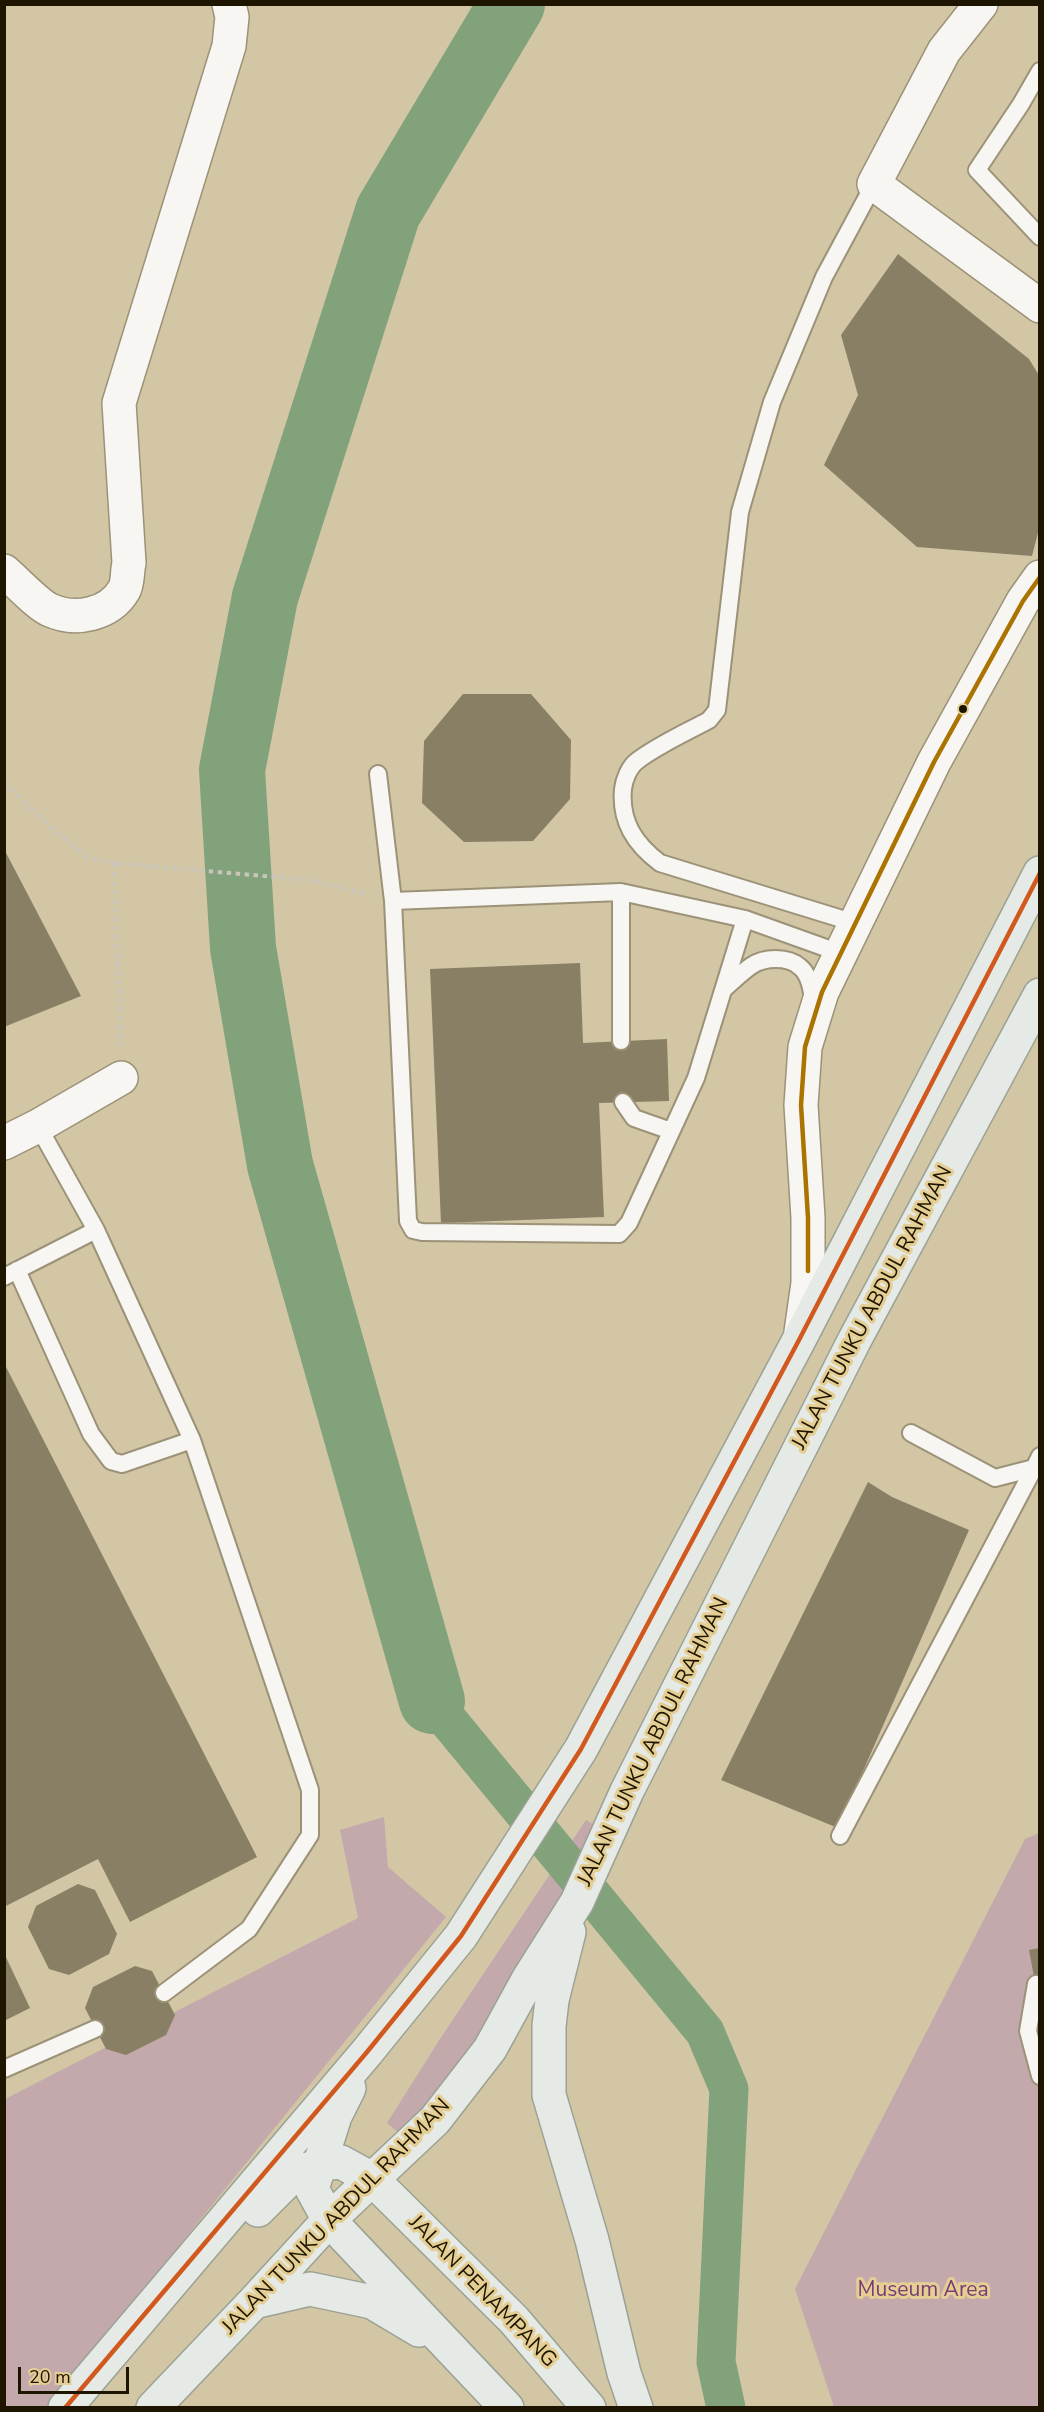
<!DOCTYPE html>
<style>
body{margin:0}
#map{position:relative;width:1044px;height:2412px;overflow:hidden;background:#d2c6a5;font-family:"Nunito Sans",sans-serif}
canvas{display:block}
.frame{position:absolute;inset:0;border:6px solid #1d1500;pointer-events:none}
.scale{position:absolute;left:18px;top:2367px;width:111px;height:27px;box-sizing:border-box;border:3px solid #1d1500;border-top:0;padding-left:8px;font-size:18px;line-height:21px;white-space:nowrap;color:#1d1500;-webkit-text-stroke:4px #e4ce93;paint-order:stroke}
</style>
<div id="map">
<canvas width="1044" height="2412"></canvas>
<div class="frame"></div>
<div class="scale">20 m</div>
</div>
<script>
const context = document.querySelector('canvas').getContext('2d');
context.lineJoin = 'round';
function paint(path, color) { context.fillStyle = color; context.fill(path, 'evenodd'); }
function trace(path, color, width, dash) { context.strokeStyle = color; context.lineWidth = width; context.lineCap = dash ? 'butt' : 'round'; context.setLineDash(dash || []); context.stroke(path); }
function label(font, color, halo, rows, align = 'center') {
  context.font = font + ' "Nunito Sans",sans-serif'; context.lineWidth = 6; context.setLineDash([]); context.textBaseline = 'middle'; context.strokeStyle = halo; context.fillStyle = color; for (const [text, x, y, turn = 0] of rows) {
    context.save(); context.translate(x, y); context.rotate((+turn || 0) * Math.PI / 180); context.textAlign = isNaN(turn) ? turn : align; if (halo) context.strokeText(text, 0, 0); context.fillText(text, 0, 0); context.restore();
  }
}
const green = new Path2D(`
 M384,1817L388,1867L446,1917L48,2407L5,2408V2099L358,1918L340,1830Z
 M586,1820L601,1829L468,2056L401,2135L387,2123L438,2042Z
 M1039,1833V2407H834L795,2289L1025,1839Z`);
const canal = new Path2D(`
 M432,1701L705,2032L729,2089L716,2362L726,2408`);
const river = new Path2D(`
 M432,1701L280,1165L243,948L232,770L265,597L388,212L512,4`);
const building = new Path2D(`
 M898,254L1029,359L1040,377V525L1032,556L917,547L824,465L858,395L841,335Z
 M463,694H531L571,740L570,799L533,841L464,842L422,803L424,741Z
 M4,849L81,996L4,1027Z
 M580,963L583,1043L667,1039L669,1101L599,1103L604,1217L441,1223L430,969Z
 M4,1363L257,1857L130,1922L98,1859L4,1907Z
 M868,1482L892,1497L969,1530L838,1828L721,1780Z
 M78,1884L95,1890L117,1934L109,1954L69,1975L49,1969L28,1927L36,1906Z
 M1040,1948V1998H1038L1029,1950Z
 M4,1953L30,2008L4,2021Z
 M135,1966L152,1971L175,2015L166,2035L126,2055L106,2049L85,2008L93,1987Z`);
const path = new Path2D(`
 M4,783L54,830L87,857L114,863L310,880L366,894
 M114,863L120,1045`);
const service = new Path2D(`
 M1040,71L1021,104L977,170L1040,237
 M378,774L393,901L408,1221L413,1230L422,1232L619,1234L629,1223L696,1078L745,919
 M393,901L621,892L745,919L840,953
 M855,923L660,863C635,844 620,822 623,789C624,780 629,767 637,761C658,745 685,733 709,720L717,710L740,512L772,402L824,277L874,184
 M723,990C732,982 741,973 751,966C764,957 788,956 800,967C809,974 812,991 813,1001
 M621,1041V892
 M623,1102L634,1118L671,1131
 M38,1126L96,1230L192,1440L310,1790V1835L249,1929L164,1993
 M17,1270L91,1434L111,1461L122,1464L192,1440
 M4,1277L96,1230
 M911,1433L995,1478L1034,1468L1040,1456
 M840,1836L1034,1468
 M1036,1984L1028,2031L1040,2076
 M4,2069L95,2029`);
const minor = new Path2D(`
 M981,4L944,51L874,184L1040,306
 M4,571C15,580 38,605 50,610C76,622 110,614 124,590C128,583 127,571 129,563L119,403L229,46L232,17L229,4
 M4,1143L38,1126L121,1078`);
const tertiary = new Path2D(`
 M801,1332L808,1283V1218L801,1105L805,1047L822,992L934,762L1023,601L1040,577`);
const primary = new Path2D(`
 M569,1932L552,2000L549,2026V2095L592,2240L624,2373L636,2408
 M349,2088L335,2116L312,2189L329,2220L507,2408
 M258,2210L290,2178L301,2171L330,2163L341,2162L372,2179L514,2320L589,2408
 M254,2302L310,2289L372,2302L419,2330
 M65,2408L367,2052L461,1936L581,1749L799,1340L1040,873
 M153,2408L254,2302L329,2220L435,2120L490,2049L529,1978L577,1902L627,1791L854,1341L1040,995`);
const bus1 = new Path2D(`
 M808,1271V1218L801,1105L805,1047L822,992L934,762L1023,601L1040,577`);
const bus2 = new Path2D(`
 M65,2408L367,2052L461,1936L581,1749L799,1340L1040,873`);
const markers = [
 [963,709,5,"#1d1500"]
];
const streetNames = [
 ["JALAN TUNKU ABDUL RAHMAN",873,1308,-62],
 ["JALAN TUNKU ABDUL RAHMAN",654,1742,-64],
 ["JALAN TUNKU ABDUL RAHMAN",337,2217,-46],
 ["JALAN PENAMPANG",482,2292,46]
];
const parkNames = [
 ["Museum Area",923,2291]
];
paint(green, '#c3a9ac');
trace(canal, '#82a27c', 39);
trace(river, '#82a27c', 66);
paint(building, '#887f65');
trace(service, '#9c9278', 20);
trace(minor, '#9c9278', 36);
trace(tertiary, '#9c9278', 36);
trace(primary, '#9ba193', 36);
trace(path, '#cac5bb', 4, [4.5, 4.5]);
trace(service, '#f8f6f2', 16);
trace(minor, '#f8f6f2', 33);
trace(tertiary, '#f8f6f2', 33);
trace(primary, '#e5eae6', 33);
trace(bus1, '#ab7300', 4.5);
trace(bus2, '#d2591d', 4.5);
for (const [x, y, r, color] of markers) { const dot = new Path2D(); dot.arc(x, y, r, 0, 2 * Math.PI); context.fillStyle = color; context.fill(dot); trace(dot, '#e4ce93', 2); }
label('21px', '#1d1500', '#e4ce93', streetNames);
label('21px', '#793d75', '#e4ce93', parkNames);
</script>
